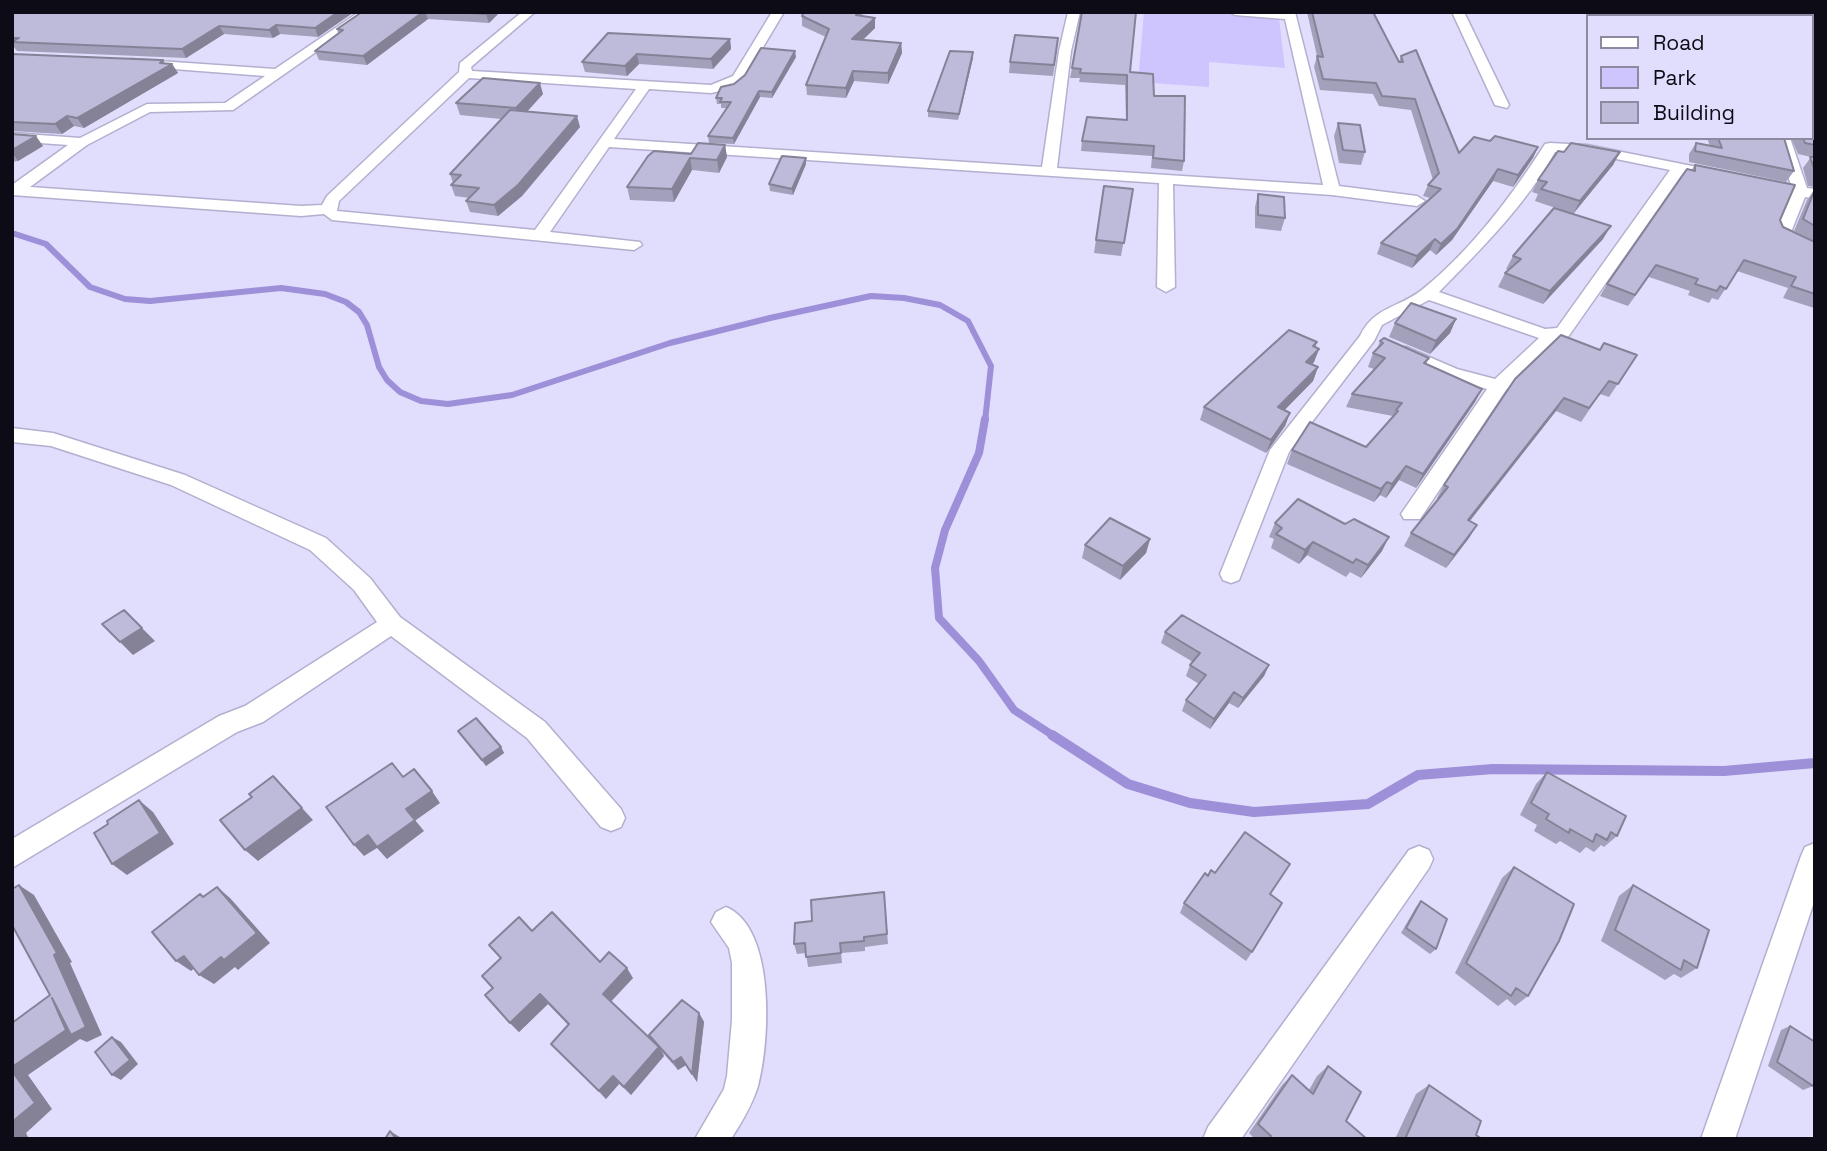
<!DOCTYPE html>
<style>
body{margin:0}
#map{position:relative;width:1827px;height:1151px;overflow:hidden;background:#e1ddfd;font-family:"Space Grotesk",sans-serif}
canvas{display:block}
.frame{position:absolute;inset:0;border:14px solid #0d0b15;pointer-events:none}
.legend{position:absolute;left:1586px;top:14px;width:228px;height:126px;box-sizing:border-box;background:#e1ddfd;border:2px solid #8c89a0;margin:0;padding:9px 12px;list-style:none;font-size:21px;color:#0d0b15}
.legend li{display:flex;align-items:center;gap:14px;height:35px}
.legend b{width:35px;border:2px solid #8c89a0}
</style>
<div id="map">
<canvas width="1827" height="1151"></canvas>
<div class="frame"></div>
<ul class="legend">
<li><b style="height:9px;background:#fff"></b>Road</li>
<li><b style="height:19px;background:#cec5fe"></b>Park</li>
<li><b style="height:19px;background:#bebad9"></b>Building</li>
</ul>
</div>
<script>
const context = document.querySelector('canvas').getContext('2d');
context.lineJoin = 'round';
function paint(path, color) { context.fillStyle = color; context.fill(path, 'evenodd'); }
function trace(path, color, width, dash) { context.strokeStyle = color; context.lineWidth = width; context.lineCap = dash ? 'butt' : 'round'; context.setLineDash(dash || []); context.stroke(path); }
const green = new Path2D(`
 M1144,12H1206L1279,18L1285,68L1209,62V87L1138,82Z`);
const streamFar2 = new Path2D(`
 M12,233L46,244L90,287L125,299L150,301L281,288L325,294L346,302L359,312L367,325L379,367L387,380L400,392L421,401L448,404L512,395L670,343L770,318L871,296L904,298L940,305L968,321L991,366L985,421`);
const streamFar1 = new Path2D(`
 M985,419L979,453L945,530L935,568L939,618L979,661L1014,710L1054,736`);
const stream = new Path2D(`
 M1052,735L1128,784L1190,803L1254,812L1368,804L1418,775L1493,769L1724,771L1815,763`);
const minor = new Path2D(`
 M359,12H373L233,110L150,112L87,145L30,187L301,206L322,205L327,196L459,72L460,63L522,12H535L471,67L472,71L711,85L733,76L772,12H784L744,79L733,88L711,93L649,89L614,139L1042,167L1059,51L1068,12H1080L1071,51L1057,168L1323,185L1285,19L1235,15L1229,12H1295L1339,186L1417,196L1425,201L1417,206L1332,195L1173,184L1175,287L1166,292L1157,287L1159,183L609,147L550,232L640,242L642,245L634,250L332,220L324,214L301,216L12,195V185L68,145L12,141V133L80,138L147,104L225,103L265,76L134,66L130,65V59L275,69ZM469,78L636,89L535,230L337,211L339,201Z
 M1452,12H1464L1509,105L1507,108L1495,105Z
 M1647,12H1660L1657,16H1644Z
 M1776,138H1790L1807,188L1815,189V199L1805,197L1791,232L1815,243V254L1777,237L1775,232L1791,194L1758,187L1756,184L1763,180L1791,185Z
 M1550,143L1587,145L1722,172L1729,176L1722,180L1683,173L1568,337L1560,339L1506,390L1420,519H1404L1401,514L1487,389L1443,377L1394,355L1391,351L1394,347H1406L1457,369L1495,379L1539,338L1429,300L1382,325L1374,341L1289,452L1239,580L1231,583L1223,580L1220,574L1270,450L1360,336C1374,306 1400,308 1423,289C1471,250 1512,196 1545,144ZM1555,152L1587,153L1670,170L1557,328L1545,329L1439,292C1481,249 1526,205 1555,152Z
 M12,428L53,433L185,475L326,538L370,578L400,617L545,722L621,809L625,818L621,827L611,831L601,827L527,738L391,636L263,722L237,732L12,868V839L219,716L245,706L377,622L354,590L310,550L171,485L51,446L12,442Z
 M1815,843V899L1735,1139H1701L1801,856L1805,847Z
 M1419,846L1429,850L1433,859L1429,868L1241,1139H1203L1208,1127L1409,850Z
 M726,907C776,928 770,1042 758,1086C752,1105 742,1122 731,1139H695L724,1089L727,1076L732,1020V963L729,948L711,922L716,912Z`);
const wall = new Path2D(`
 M12,12H354L318,37L280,34L273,38L224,34L186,58L17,51L14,47H12Z
 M362,12H500L489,23L428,19L367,65L319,60L315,51L338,33L337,29Z
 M804,12H863L862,16L875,18V28L863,40L901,43L902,53L888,84L854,81L846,98L807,95L806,85L826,37L802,26V16Z
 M1307,12H1373L1399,62L1401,56L1459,153L1490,141L1538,147L1533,158L1513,187L1493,181L1452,240L1436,255L1430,250L1412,268L1377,254L1381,243L1430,198L1423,196L1428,185L1433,180L1411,110L1379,106L1373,94L1320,90L1314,67L1317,56Z
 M730,39L731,49L713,69L639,64L627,76L585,72L582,62Z
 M1057,49L1053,76L1009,73L1010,62Z
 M12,54L172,64L178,73L84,128L74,126L62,134L12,131Z
 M796,57L772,98L760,97L734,144L709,143L708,136L727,108H721V104H717L716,98L734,84Z
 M973,58L958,120L928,117V111Z
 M1072,68L1130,72L1154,96L1184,161L1182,171L1151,168L1152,156L1081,151L1082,141L1126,120L1125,85L1079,82L1080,78H1070Z
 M543,94L527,112L580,127L522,196L498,216L470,212L466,201L469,198L455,196L451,185L453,183L450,174L501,119L460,115L456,103Z
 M1815,108V187L1808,186L1803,168L1811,157L1798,154L1791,138H1811Z
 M1338,123L1365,152L1361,165L1339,163L1334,136Z
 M12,134L43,146L18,161L12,162Z
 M1707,138H1784L1794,171L1786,182L1689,162V154L1696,143L1710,146Z
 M725,145L727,157L719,173L692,170L674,202L630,200L627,187L691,154Z
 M1564,152H1620L1613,165L1573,214L1535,201L1538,194L1532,192L1538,180Z
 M806,164L793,195L770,191L769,184Z
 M1695,165L1780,220L1783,227L1815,242L1814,308L1783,298L1788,288L1737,271L1718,300L1712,298L1709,303L1688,295L1690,291L1649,277L1628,306L1600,296L1607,284Z
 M1104,186L1133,189L1121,256L1094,253Z
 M1815,189V241L1794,231L1807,200Z
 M1258,194L1285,218L1281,231L1255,228V207Z
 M1603,239L1543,304L1498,287L1505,273L1509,270L1506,269L1513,256Z
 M1456,319L1450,333L1430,354L1389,337L1395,323Z
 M1380,341L1429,358L1426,364L1482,389L1475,402L1416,488L1399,480L1386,498L1380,495L1374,502L1287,464L1292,450L1366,447L1392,418L1393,416L1346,407L1352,394L1374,369L1368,367L1373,353L1377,349Z
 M1317,342L1315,347L1319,349L1314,362L1312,365L1318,367L1313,381L1284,410L1290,413L1285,426L1266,453L1200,420L1204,407Z
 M1600,350L1637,355L1609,397L1600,394L1581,422L1556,411L1470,521L1477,525L1469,538L1446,568L1404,546L1411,533L1438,499L1437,498L1444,485Z
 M1275,523L1382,551L1361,578L1350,572L1346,577L1307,555L1299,564L1271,548L1274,539L1269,537Z
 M1150,539L1146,553L1120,580L1082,558L1085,545Z
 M1165,632L1269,665L1264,676L1238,708L1229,703L1210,729L1182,711L1186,700L1199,684L1186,676L1190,665L1193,662L1161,643Z
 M458,731L501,747L504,753L486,766Z
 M1547,772L1617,836L1604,847L1601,845L1594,852L1586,847L1580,853L1560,841L1556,844L1534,831L1537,825L1520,815L1536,784Z
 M1514,867L1528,996L1515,1006L1507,999L1498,1006L1455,973L1502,878Z
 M1215,873L1270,894L1252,952L1246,961L1180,913L1184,903L1208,876Z
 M1633,885L1697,968L1681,978L1674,974L1665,980L1601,941L1619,896Z
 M884,892L888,944L865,947V951L841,953L842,963L808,967L806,953L797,954L794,944L812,921Z
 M1421,901L1436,949L1430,954L1401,933L1416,907Z
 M532,931L633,978L611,1002L653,1042L649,1035L699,1013L704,1022L697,1082L686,1065L678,1070L663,1053L664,1056L631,1095L619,1084L606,1099L551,1044L568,1025L548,1004L519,1032L510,1023L493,988L501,959Z
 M1790,1026L1814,1057L1813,1086L1803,1090L1768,1066L1781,1030Z
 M1328,1066L1346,1121L1367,1139H1255L1249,1133L1282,1085L1292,1075L1309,1090L1317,1076Z
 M1429,1085L1476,1135L1482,1139H1395L1416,1094Z`);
const shadedWall = new Path2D(`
 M338,12H354L318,37L315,28Z
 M423,12H425L428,19L367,65L363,56Z
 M488,12H500L489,23L486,14Z
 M875,18V28L853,49L852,39Z
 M276,25L280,34L273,38L269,30Z
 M219,26L224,34L186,58L182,49Z
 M730,39L731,49L713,69L711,59Z
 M901,43L902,53L888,84V73Z
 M795,51L796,57L772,98V92Z
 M973,52V58L958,120L959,114Z
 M637,54L639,64L627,76L625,66Z
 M163,60L167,67L172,64L178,73L84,128L77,118Z
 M853,71L854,81L846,98V88Z
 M540,83L543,94L519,120L516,108Z
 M759,91L760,97L734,144L733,138Z
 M67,116L74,126L62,134L55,124Z
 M577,116L580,127L522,196L498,216L494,205Z
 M36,136L43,146L18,161L12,152V150Z
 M725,145L727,157L719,173L717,160Z
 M1538,147L1533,158L1513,187L1518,175Z
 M1620,152L1613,165L1573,214L1580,201Z
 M690,158L692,170L674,202L672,189Z
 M806,158V164L793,195L792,189Z
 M1498,169L1493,181L1452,240L1436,255L1441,244Z
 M1611,226L1603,239L1543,304L1550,291Z
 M1435,239L1430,250L1412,268L1417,256Z
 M1456,319L1450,333L1430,354L1436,341Z
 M1317,342L1312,355L1319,349L1314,362L1301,375L1313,346Z
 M1318,367L1313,381L1274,421L1278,407Z
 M1482,389L1475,402L1416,488L1423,474Z
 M1564,398L1556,411L1460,533L1468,520Z
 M1290,413L1285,426L1266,453L1271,440Z
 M1406,466L1399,480L1386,498L1392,484Z
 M1387,482L1380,495L1374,502L1381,489Z
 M1477,525L1469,538L1446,568L1454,555Z
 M1389,537L1382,551L1361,578L1368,565Z
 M1150,539L1146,553L1120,580L1123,566Z
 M1313,542L1307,555L1299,564L1305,550Z
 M142,628L155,641L133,655L120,642Z
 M1269,665L1264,676L1238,708L1243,698Z
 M1234,692L1229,703L1210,729L1214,719Z
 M501,747L504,753L486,766L482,760Z
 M273,776L313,820L258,861L245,850Z
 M432,791L440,803L416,820L406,809Z
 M139,800L153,812L174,844L127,875L112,864Z
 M415,820L424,831L387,859L377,848L364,856L354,845L368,835Z
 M19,885L34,895L72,962L70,963L102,1035L87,1042L80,1039L28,1075L52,1109L26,1133L29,1139H14L12,1135V1067L52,998L54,955Z
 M217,887L230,898L270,943L238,970L235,967L214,984L199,975Z
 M184,956L198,965L191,971L176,961Z
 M627,968L633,978L609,1003L603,994Z
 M540,994L548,1004L519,1032L510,1023Z
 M699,1013L704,1022L697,1082L692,1074Z
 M112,1037L121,1042L138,1064L121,1080L112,1075Z
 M659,1047L664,1056L631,1095L624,1087Z
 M681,1057L686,1065L678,1070L673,1062Z
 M613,1076L619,1084L606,1099L599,1091Z
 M390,1131L403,1139H396Z`);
const building = new Path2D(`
 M12,12H338L315,28L276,25L269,30L219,26L182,49L12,42L19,38H12Z
 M362,12H423L363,56L315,51L343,30L337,29Z
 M453,12H488L486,14Z
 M804,12H858L856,15L875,18L852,39L901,43L888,73L853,71L846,88L806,85L829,29L802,16Z
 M1082,12H1136L1130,72L1153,74L1154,96H1185L1184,161L1153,158L1154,146L1082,141L1087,117L1127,120V75L1080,73L1081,69L1072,68Z
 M1312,12H1373L1399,62H1403L1401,56L1416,50L1459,153L1474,137L1490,141L1495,136L1538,147L1518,175L1498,169L1457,229L1441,244L1435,239L1417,256L1381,243L1441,189L1428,185L1439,173L1415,99L1382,96L1376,83L1323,79L1317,56L1323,57Z
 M608,33L730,39L711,59L637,54L625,66L582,62Z
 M1015,35L1058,38L1054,65L1010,62Z
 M761,48L795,51L772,92L759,91L733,138L708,136L731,102H720L722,98H716L721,87L734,84L745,75Z
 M950,51L973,52L959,114L928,111Z
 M12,54L160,60H163L160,63L172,64L77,118L67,116L55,124L12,122Z
 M483,78L540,83L516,108L456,103Z
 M1811,107L1815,108V145L1805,143L1803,138H1811Z
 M510,110L577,116L518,185L494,205L466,201L479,188L451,185L461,175L450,174Z
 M1338,123L1360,125L1365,152L1343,150Z
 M12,134L36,136L12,150Z
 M1718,138H1784L1794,171L1695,151L1696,143L1722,148Z
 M698,143L725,145L717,160L690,158L672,189L627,187L648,156L654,151L691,154Z
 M1571,143L1620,152L1580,201L1541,189L1547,182L1538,180L1558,151L1564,152Z
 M782,156L806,158L792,189L769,184Z
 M1810,157H1815V171Z
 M1695,165L1795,185L1780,220L1783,227L1815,242V294L1791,286L1796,277L1744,260L1726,289L1720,286L1717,291L1695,284L1698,279L1656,265L1635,295L1607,284L1687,169L1695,171Z
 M1104,186L1133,189L1124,243L1096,240Z
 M1815,189V226L1803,219Z
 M1258,194L1284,197L1285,218L1258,215Z
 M1554,208L1611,226L1550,291L1505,273L1521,259L1513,256Z
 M1411,303L1456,319L1436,341L1395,323Z
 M1289,330L1317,342L1313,346L1319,349L1306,362L1318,367L1278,407L1290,413L1271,440L1204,407Z
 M1561,335L1600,350L1604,343L1637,355L1618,384L1609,381L1589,408L1564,398L1468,520L1477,525L1454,555L1411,533L1448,487L1444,485L1515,379Z
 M1384,338L1429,358L1424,363L1482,389L1423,474L1406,466L1392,484L1387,482L1381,489L1292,450L1310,422L1366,447L1398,411L1396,410L1402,403L1352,394L1385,358L1373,353L1383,343L1380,341Z
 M1298,499L1345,524L1354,519L1389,537L1368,565L1356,559L1353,563L1313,542L1305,550L1276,534L1282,528L1275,523Z
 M1110,518L1150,539L1123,566L1085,545Z
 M124,610L142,628L120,642L102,624Z
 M1182,615L1269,665L1243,698L1234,692L1214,719L1186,700L1206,675L1190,665L1200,653L1165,632Z
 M476,718L501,747L482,760L458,731Z
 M392,763L403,777L414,769L432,791L406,809L415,820L377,847L368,835L354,845L326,807Z
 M1547,772L1626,816L1617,836L1611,832L1607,840L1596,834L1593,842L1570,829L1569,833L1546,819L1549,814L1531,803Z
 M273,776L302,808L245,850L220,820L252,797L249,794Z
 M139,800L160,833L112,864L94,833L108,824L107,821Z
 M1245,832L1290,864L1270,894L1282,903L1252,952L1184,903L1205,873L1208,876L1211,870L1215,873Z
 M1514,867L1574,904L1559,941L1528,996L1516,988L1511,996L1466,963Z
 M19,885L57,953L54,955L86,1027L71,1035L52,998L66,1030L12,1067V1023L50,995L12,925V889Z
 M1633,885L1709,930L1697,968L1684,960L1681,970L1615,930Z
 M217,887L257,933L224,960L221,957L199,975L184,956L176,961L152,932L200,894L203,897Z
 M884,892L887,934L864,937V941L840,943L841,953L806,957L805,943L794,944L795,923L812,921L811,900Z
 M1421,901L1447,919L1436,949L1406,928Z
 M552,912L600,962L609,952L627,968L603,994L659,1047L624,1087L613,1076L599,1091L551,1044L569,1024L540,994L510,1023L485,995L493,988L482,976L501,958L489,945L519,917L532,931Z
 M682,1000L699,1013L692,1074L681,1057L673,1062L649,1035Z
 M1790,1026L1815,1042V1081L1813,1086L1777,1062Z
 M112,1037L130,1060L112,1075L95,1052Z
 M1328,1066L1361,1092L1346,1121L1367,1139H1269L1271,1136L1258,1124L1292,1075L1313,1094Z
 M12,1071L35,1103L12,1122Z
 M1429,1085L1481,1121L1476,1135L1482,1139H1405Z
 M390,1131L396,1139H385Z`);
paint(green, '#cec5fe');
trace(streamFar2, '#9d8fd8', 6);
trace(streamFar1, '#9d8fd8', 8);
trace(stream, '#9d8fd8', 10);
trace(minor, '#b3afce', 3);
paint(minor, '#fff');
paint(wall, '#a3a0bb');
paint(shadedWall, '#858298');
paint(building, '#bebad9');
trace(building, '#858298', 2);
</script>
